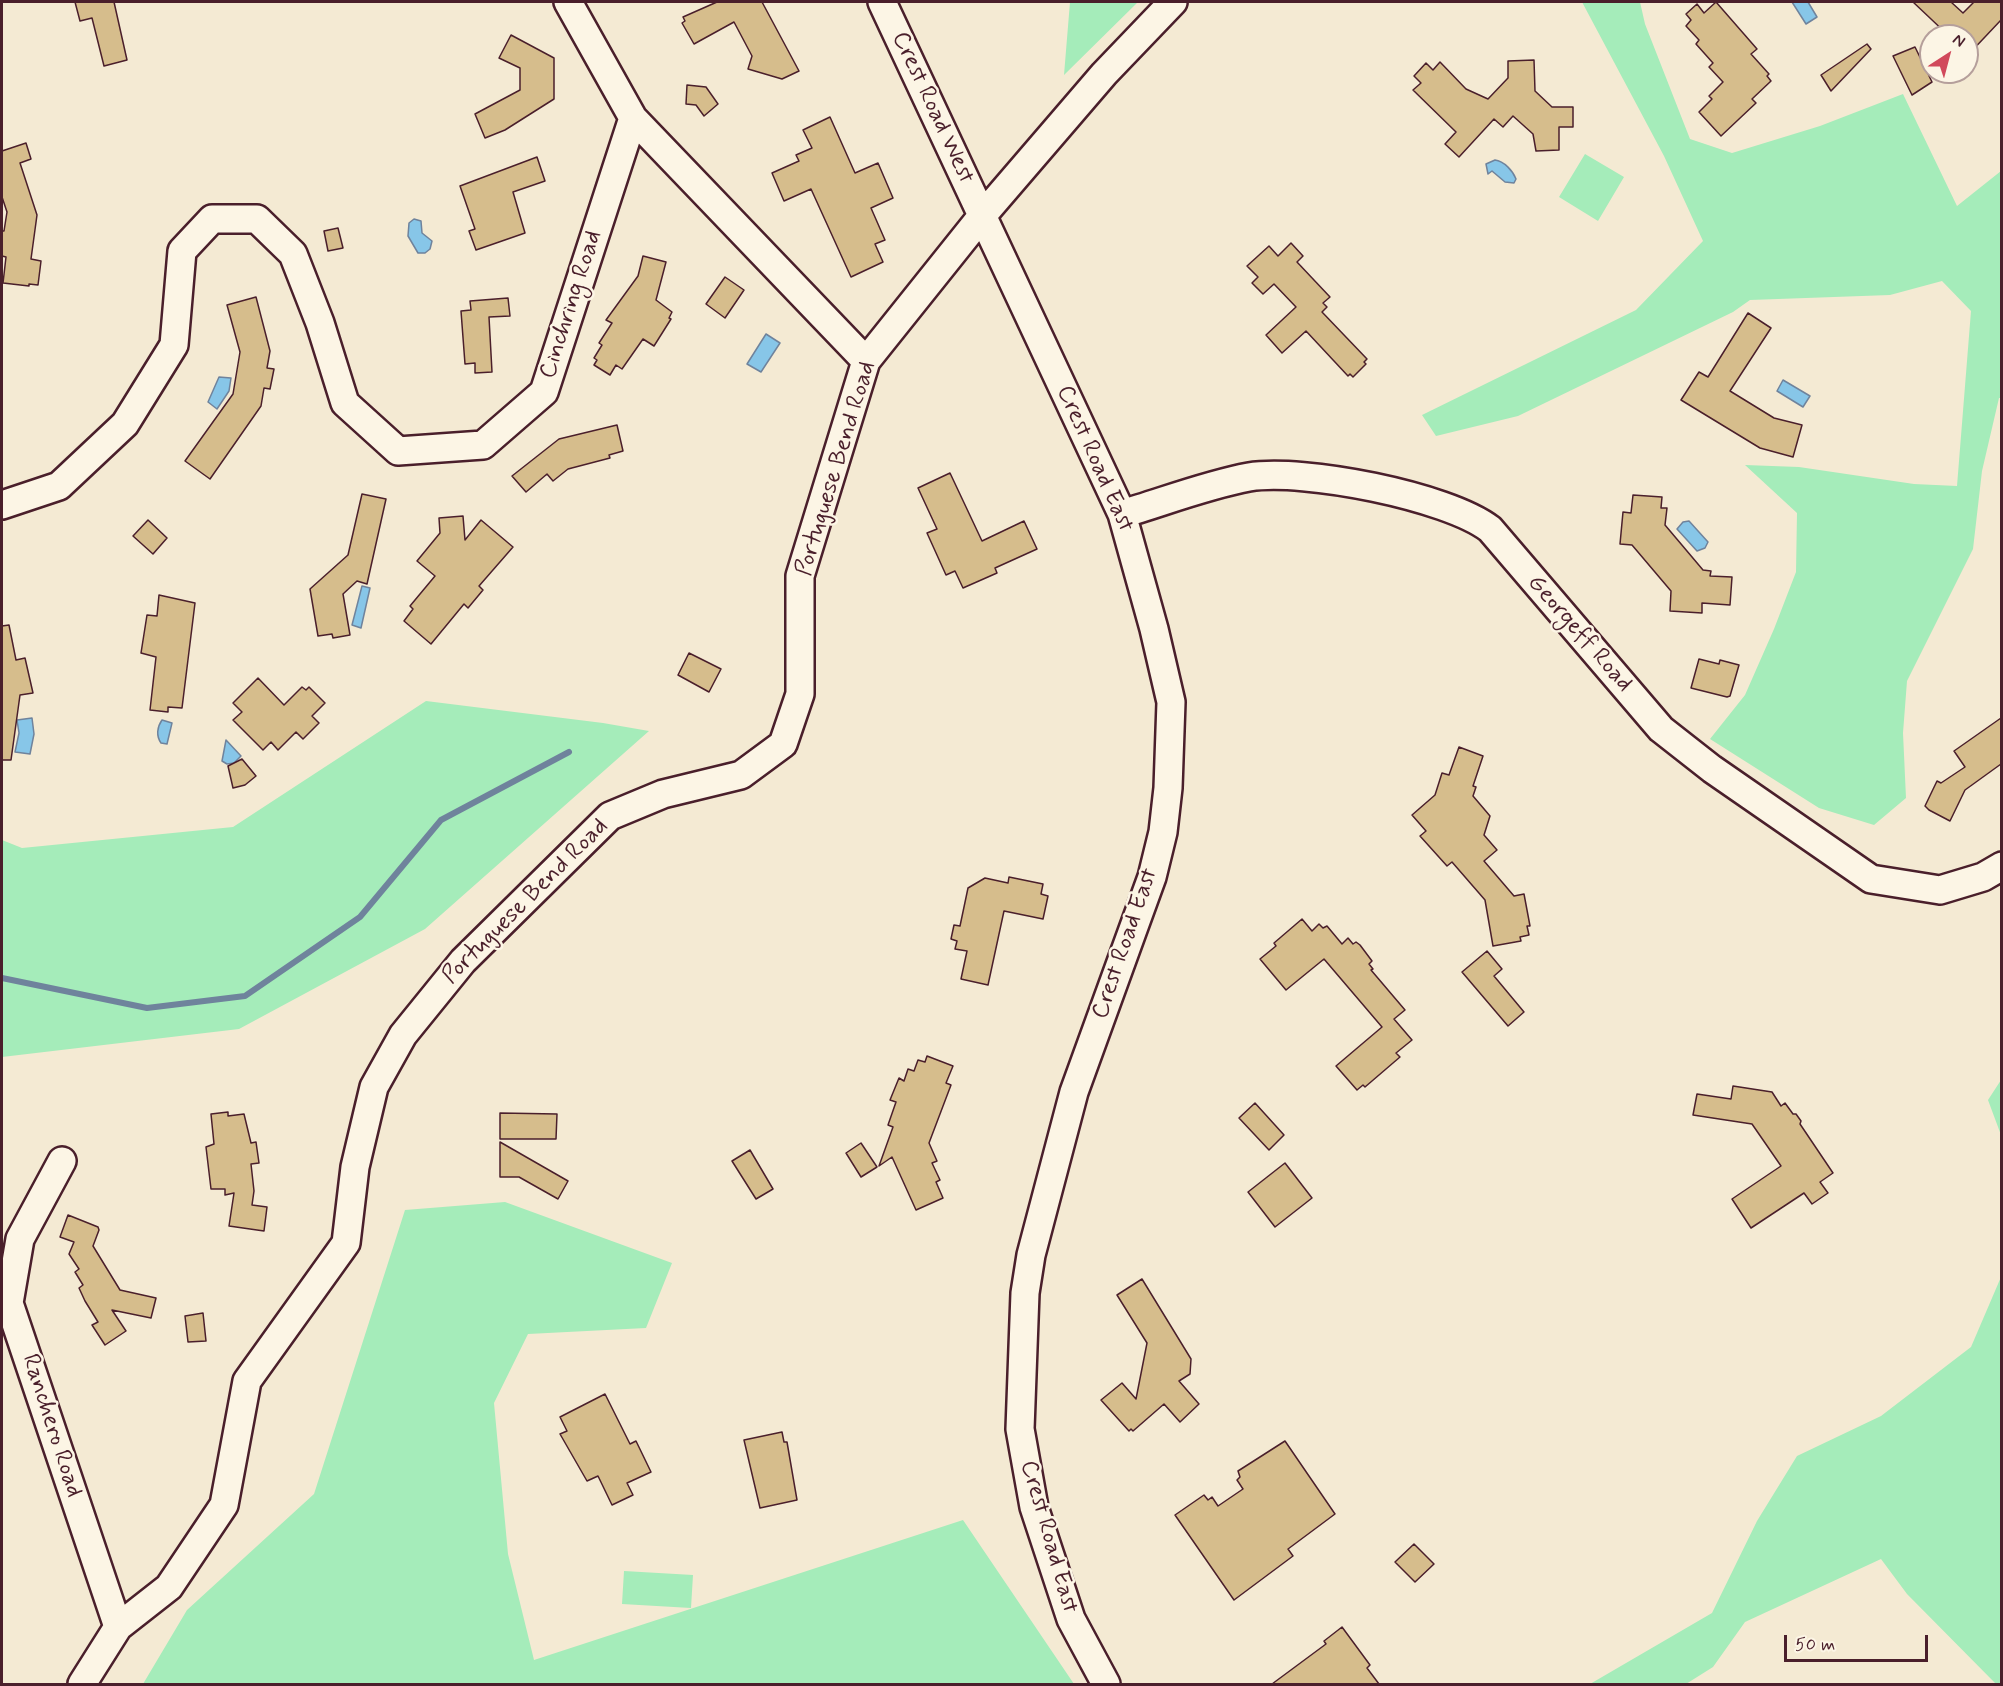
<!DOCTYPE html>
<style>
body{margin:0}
#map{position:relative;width:2003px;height:1686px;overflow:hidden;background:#f4ead3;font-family:Mynerve,sans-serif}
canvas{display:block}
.frame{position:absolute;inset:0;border:3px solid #4a1f2b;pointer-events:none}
.north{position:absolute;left:1919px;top:24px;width:60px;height:60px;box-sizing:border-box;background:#fcf5e5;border:2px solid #b59f9b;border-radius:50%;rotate:36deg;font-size:16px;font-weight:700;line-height:24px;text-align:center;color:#4a1f2b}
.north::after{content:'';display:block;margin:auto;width:21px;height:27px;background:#d1495b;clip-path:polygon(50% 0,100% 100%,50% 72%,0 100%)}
.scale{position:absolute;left:1784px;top:1635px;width:144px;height:27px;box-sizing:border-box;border:3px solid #4a1f2b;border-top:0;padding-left:8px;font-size:18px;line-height:21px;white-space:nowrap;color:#4a1f2b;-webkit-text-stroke:4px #fcf5e5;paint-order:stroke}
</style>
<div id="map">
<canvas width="2003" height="1686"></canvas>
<div class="frame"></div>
<div class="north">N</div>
<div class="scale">50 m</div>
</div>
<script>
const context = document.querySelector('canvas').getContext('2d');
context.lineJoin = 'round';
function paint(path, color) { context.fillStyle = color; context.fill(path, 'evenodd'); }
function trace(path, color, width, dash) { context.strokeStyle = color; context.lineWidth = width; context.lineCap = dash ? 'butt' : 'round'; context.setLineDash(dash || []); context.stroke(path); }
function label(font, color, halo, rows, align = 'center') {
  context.font = font + ' Mynerve,sans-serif'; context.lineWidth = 5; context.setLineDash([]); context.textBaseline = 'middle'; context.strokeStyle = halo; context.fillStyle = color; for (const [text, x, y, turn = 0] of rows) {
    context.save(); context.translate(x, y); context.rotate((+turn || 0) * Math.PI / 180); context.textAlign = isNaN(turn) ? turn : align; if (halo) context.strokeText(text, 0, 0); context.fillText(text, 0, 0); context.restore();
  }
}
const green = new Path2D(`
 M1070,2H1138L1064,75Z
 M1582,2H1640L1645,24L1690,139L1732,153L1820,126L1903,94L1957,206L2001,171V398H1999L1982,471L1973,549L1907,681L1903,733L1906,798L1874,825L1819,808L1710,739L1745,695L1774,629L1796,572L1797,513L1745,465L1799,467L1914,484L1957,486L1971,311L1942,281L1890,295L1750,300L1733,312L1518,416L1436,436L1422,415L1636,310L1703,241L1664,156Z
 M1585,154L1624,177L1598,221L1559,197Z
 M426,701L603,723L649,731L425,929L239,1029L2,1057V840L22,848L233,827Z
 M2001,1080V1135L1988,1100Z
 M505,1202L672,1263L646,1328L528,1334L494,1403L508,1554L534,1660L963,1520L1074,1684H143L187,1610L314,1494L405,1210Z
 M2001,1277V1684H1996L1907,1594L1881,1559L1745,1622L1713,1667L1686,1684H1590L1712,1613L1757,1521L1797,1456L1881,1416L1971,1347Z
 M624,1571L693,1575L691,1608L622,1604Z`);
const water = new Path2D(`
 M1792,2H1808L1817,17L1806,24Z
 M1495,160C1504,161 1513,171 1516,179L1514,183L1505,182L1492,171L1488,174L1486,164Z
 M414,219L421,221L422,233L432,241L430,249L425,253H418L408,236L409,223Z
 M766,334L780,343L761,372L747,364Z
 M219,377L231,378L229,391L217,409L208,402Z
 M1783,380L1810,396L1803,407L1777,391Z
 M1689,521L1708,542L1705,548L1697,551L1677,529L1683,522Z
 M362,586L370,588L361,628L352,625Z
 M32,718L34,734L30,754L15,752L19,733L17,720Z
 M162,720L172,723L167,744L161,743C156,736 157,727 162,720Z
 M226,740L241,756L234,763L227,764L222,761Z`);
const stream = new Path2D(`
 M2,978L147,1008L245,996L360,917L441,820L569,752`);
const building = new Path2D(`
 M75,2H114L127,60L104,66L92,18L80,21Z
 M717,2H762L799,71L782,79L748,69L752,56L734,22L694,44L682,23L685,21L683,17Z
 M1716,2L1757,49L1751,54L1769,74L1767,76L1771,81L1752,99L1756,103L1721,136L1699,112L1712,99L1709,96L1723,82L1709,67L1713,63L1696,44L1699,40L1686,26L1691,20L1686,14L1697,4L1704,13Z
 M1913,2H1951L1963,13L1974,2H2001V20L1967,56V36H1949Z
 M511,35L554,58V99L505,130L485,138L475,114L520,90V68L499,58Z
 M1867,44L1871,49L1831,91L1821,75Z
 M1915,47L1932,82L1912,95L1893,56Z
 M1534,60L1535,91L1552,107H1573V127H1559V150L1536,151L1533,134L1513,116L1503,127L1494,119L1459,157L1445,144L1456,132L1413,90L1421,83L1414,76L1426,63L1433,70L1440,62L1466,89L1488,99L1508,78V61Z
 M687,85L706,87L718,104L704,116L696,105L686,104Z
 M830,117L855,173L878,163L893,198L871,208L885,240L875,244L883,262L851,277L811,189L784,201L772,173L799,161L796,155L812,148L803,130Z
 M26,143L31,159L20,163L37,215L31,259L41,261L38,285L29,284V286L3,283L6,257L2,256V231H4L7,212L2,197V151Z
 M537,157L545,181L513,192L525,233L476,250L469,231L475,229L460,186Z
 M338,228L343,248L328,251L324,231Z
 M1291,243L1303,256L1297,262L1330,297L1323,303L1327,307L1322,312L1367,359L1364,362L1366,364L1353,377L1350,374L1348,376L1306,331L1282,353L1266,335L1296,307L1274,284L1263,294L1252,283L1258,277L1247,266L1269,246L1278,256Z
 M643,256L666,262L656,300L672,312L669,318L671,319L654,346L643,339L622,369L616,365L610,375L594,365L597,360L594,358L602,345L599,343L612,323L606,320L638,276Z
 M725,277L744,290L725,318L706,304Z
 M256,297L270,351L267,368L274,369L270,389L264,388L261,406L210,479L185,461L233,394L240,352L227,305Z
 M508,298L510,316L489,317L492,372L475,373V363L465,364L461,311L471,310L470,301Z
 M1748,313L1771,328L1730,391L1774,418L1802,425L1793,457L1760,448L1681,400L1699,372L1708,377Z
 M617,425L623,451L609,455L610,458L568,469L553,481L547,474L526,492L512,476L559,439Z
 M950,473L982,541L1024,521L1037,549L995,568L997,573L963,588L955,571L946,575L927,533L937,529L918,488Z
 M362,494L386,499L367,584L357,581L343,594L350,635L333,638L332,634L318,636L310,589L348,555Z
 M1633,495L1662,497L1661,508H1667L1665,525L1703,570L1711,571L1710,576L1732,577L1730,605L1702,603V613L1670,611L1671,591L1632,545L1620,544L1623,512L1631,513Z
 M463,516L465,540L481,520L513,547L479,586L483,590L468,608L464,604L431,644L404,621L413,609L410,606L435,576L417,561L440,533L439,518Z
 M148,520L167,538L153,554L133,536Z
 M159,595L195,603L182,708L168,707V712L150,710L156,657L141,653L147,615L157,616Z
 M9,625L16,660L25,658L33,693L20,695L11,760H2V626Z
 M689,653L721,669L709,692L678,675Z
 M1699,659L1719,664L1720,660L1739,665L1730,696L1727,697L1691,688Z
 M258,678L284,705L302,687L306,690L309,687L325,703L312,716L319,723L303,739L296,732L278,750L271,742L263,750L233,720L242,712L233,703Z
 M2001,718V764L1965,790L1950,821L1929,810L1925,806L1937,781L1941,783L1965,767L1954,751Z
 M1459,747L1483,756L1473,786L1476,787L1473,796L1490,816L1484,835L1497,850L1484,861L1514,896L1524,894L1530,926H1527L1529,935L1520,937L1521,941L1493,946L1485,900L1452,862L1447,866L1420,836L1426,831L1412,815L1435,795L1442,773L1449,775Z
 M242,759L256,776L245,785L233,788L228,766Z
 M1009,877L1043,884L1041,894L1048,896L1043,919L1004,911L988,985L961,979L967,951L955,949L957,941L951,939L954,925L960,926L968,888L985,878L1008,883Z
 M1302,919L1312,931L1319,924L1323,928L1327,926L1342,944L1348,938L1353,944L1356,942L1360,945L1372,961L1369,964L1373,969L1371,970L1405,1010L1394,1019L1412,1040L1396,1053L1400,1057L1365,1087L1363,1085L1357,1090L1336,1066L1382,1027L1324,959L1286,990L1260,959L1276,946L1274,943Z
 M1487,951L1502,969L1494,976L1524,1012L1508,1026L1462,972Z
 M927,1056L953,1066L946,1083L951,1085L929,1143L937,1161L932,1163L940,1180L936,1182L943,1198L916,1210L892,1157L879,1166L893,1127L888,1125L896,1102L890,1100L899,1078L904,1081L908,1069L914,1071L918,1060L925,1062Z
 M1733,1086L1772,1092L1781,1106L1785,1103L1793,1114H1796L1801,1121L1800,1124L1833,1173L1820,1182L1828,1193L1812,1204L1804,1193L1751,1228L1732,1199L1781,1166L1752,1124L1693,1115L1697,1094L1731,1099Z
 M1255,1103L1284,1135L1269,1150L1239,1118Z
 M228,1112V1116L244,1114L251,1143L256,1142L259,1163L251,1164L254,1191L252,1205L267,1207L264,1231L229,1226L234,1193L225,1195V1189H211L206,1147L214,1144L211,1114Z
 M500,1113L557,1114L556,1139H500Z
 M500,1142L568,1181L558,1199L519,1177H500Z
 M861,1143L877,1167L861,1177L846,1153Z
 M750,1150L773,1189L756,1199L732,1161Z
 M1285,1163L1312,1198L1275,1227L1248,1192Z
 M68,1215L98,1227L99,1230L93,1246L120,1290L156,1298L151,1318L112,1310L126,1331L105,1345L92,1325L98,1322L85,1301L79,1288L83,1285L75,1272L79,1269L69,1254L74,1242L60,1237Z
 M1142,1279L1191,1359L1190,1374L1179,1381L1199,1404L1180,1422L1164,1404L1133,1431L1131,1429L1129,1431L1101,1400L1122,1383L1136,1399L1147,1343L1117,1295Z
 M203,1313L206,1341L188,1342L185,1316Z
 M605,1394L630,1444L636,1441L651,1472L627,1483L633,1495L612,1505L598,1476L587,1481L560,1434L567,1431L560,1417Z
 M782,1432L784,1442H787L797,1500L760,1508L744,1440Z
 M1285,1441L1335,1514L1288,1549L1293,1556L1234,1600L1175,1515L1204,1495L1208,1500L1212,1497L1218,1506L1243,1489L1237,1480L1240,1477L1238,1471Z
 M1414,1544L1434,1564L1415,1582L1395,1562Z
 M1342,1627L1370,1665L1367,1668L1379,1684H1272L1326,1644L1324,1641Z`);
const minor = new Path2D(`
 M568,2L633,118L866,361
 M882,2L1122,514L1154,629L1171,702L1168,788L1163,832L1152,877L1074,1092L1031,1255L1025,1293L1020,1429L1034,1507L1071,1619L1106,1684
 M2,505L59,486L125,424L174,345L182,251L212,219H257L293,254L320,323L345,403L398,451L483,445L544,392L633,118
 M1122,514C1163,502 1206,485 1249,477C1303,468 1447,496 1490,529L1661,729L1712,769L1871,879L1940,890L1983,877L2002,866
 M62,1161L20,1239L9,1303L118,1627
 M82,1684L118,1627L169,1587L224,1505L247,1381L346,1243L355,1167L374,1087L403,1035L463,961L610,816L663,794L741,775L783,744L800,694V576L866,361L982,216L1104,74L1173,2`);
const streetNames = [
 ["Crest Road West",932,108,65],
 ["Cinchring Road",572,305,-72],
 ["Crest Road East",1094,459,66],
 ["Portuguese Bend Road",837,469,-73],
 ["Georgeff Road",1579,634,49],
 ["Portuguese Bend Road",526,902,-45],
 ["Crest Road East",1126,944,-71],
 ["Ranchero Road",51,1426,72],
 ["Crest Road East",1048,1537,74]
];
paint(green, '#a5ecba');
paint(water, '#87c6e8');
trace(water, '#6f839c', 1.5);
trace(stream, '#6f839c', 6);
paint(building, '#d6bd8c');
trace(building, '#4a1f2b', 1.5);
trace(minor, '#4a1f2b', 32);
trace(minor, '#fcf5e5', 27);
label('24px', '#4a1f2b', '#fcf5e5', streetNames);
</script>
